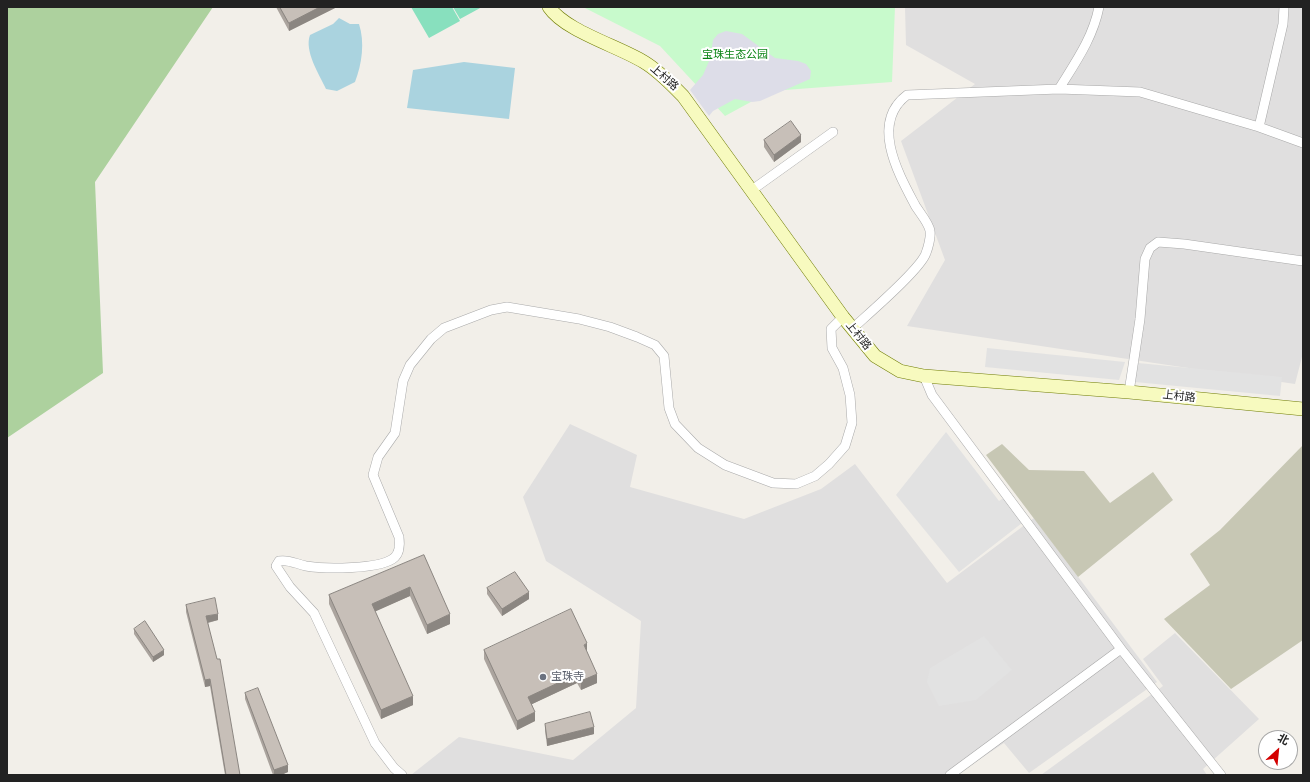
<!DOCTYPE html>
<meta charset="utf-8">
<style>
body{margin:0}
#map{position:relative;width:1310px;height:782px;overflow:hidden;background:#f2efe9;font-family:Roboto,"Noto Sans SC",sans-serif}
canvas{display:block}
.frame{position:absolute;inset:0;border:8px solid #222;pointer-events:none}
.north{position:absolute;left:1258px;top:730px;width:40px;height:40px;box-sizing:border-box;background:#fff;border:1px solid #a7a7a7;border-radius:50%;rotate:27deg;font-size:11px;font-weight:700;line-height:16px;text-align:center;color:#222}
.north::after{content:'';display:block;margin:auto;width:14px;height:18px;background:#d40000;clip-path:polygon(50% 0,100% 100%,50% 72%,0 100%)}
</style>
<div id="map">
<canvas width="1310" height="782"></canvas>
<div class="frame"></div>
<div class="north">北</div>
</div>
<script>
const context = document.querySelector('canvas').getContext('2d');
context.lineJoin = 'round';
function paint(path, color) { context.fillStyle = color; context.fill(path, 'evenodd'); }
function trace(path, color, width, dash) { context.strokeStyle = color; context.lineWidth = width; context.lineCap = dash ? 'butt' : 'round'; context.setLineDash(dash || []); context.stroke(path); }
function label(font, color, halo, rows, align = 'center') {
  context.font = font + ' Roboto,"Noto Sans SC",sans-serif'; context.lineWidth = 4; context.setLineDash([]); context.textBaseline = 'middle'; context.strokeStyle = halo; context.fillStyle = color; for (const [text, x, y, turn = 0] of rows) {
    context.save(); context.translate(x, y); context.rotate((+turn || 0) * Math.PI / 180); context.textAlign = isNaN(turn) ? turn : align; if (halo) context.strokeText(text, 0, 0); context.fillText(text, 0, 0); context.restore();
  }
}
const residential = new Path2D(`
 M905,7H1303V353L1295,384L907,326L945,260L901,141L975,84L906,45Z
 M570,424L637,455L630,487L744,519L821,489L855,464L947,583L1034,518L1157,682L1029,773L1004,743L956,775H411L459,737L573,760L636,708L641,621L546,561L523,497Z
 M1175,633L1259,719L1203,769L1207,775H1041L1163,686L1143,659Z`);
const construction = new Path2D(`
 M1002,444L1029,470L1084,471L1110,503L1153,472L1173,500L1078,577L986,455Z
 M1303,445V640L1231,689L1164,619L1210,585L1190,554L1220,530Z`);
const forest = new Path2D(`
 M7,7H213L95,182L103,373L7,438Z`);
const park = new Path2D(`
 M583,7H895L892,82L771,91L725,116L660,46Z`);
const pitch = new Path2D(`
 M411,7H452L460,21L429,38Z
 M453,7H482L460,19Z`);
const parking = new Path2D(`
 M987,348L1125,362L1119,380L985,367Z
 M1138,363L1282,377L1280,396L1135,382Z
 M946,432L999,501L1005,497L1022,523L959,572L896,495Z
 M984,636L1012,670L976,700L939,706L927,682L930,668Z`);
const plaza = new Path2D(`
 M726,31L742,34L775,58L798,61L806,64L811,71L810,79L760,101L752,102L735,99L713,111L709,116L690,90L703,75L710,59L713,40L718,34Z`);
const water = new Path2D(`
 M339,18L350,24H359C365,42 362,64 355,82L337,91L326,89C319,74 304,51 310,35L333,24Z
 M464,62L515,68L509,119L407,108L413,70Z`);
const street = new Path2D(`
 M1059,89C1075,63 1093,38 1099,7
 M1259,127L1283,24L1284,7
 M752,190L833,132
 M852,329C867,315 921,269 926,253C928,248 931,237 930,231C929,223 919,212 915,205C898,173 870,123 907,95L1059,89L1140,92L1259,127L1303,143
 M924,376L932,395L1121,649L1221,775
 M1129,392L1140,319L1145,259L1150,248L1158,242L1184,244L1303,261
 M402,775L394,768L375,743L314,613L290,587L276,566L279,561C289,559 296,564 306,566C323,569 382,570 395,557C400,552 400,545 399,537L373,475L378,457L395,433L403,381L410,365L431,339L444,328L491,310L507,307L579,319L610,327L637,337L655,345L664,356L669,408L675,424L698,448L725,465L773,483L796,484L815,476L829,464L845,446L852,423L850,395L843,368L832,348L831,329L843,317
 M950,775L1121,649`);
const secondary = new Path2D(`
 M549,7C565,31 618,46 644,62C659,71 671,84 683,96L843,317L875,356L900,371L924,376L1129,392L1303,409`);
const wall = new Path2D(`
 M276,7H337L289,31Z
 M764,140L801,142L774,162L764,147Z
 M424,555L450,624L427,634L410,596L375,611L413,705L381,719L329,604V595Z
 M487,588L529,599L502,616L487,594Z
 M186,605L218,620L208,623L240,775H225L210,686L205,687L186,612Z
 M134,629L164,655L153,662L134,634Z
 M484,650L587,652L597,683L581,690L577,683L532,704L535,721L517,730L484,659Z
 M245,693L288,772L281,775H273L245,699Z
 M545,724L594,734L547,746L545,731Z`);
const shadedWall = new Path2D(`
 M320,7H337L289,31V23Z
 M801,135V142L774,162V155Z
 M410,587V596L372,613V604Z
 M529,592V599L502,616V609Z
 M218,614V620L206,623V616Z
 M450,614V624L427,634V625Z
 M587,643V652L584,645Z
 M164,650V655L153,662V657Z
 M577,674V683L528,706V697Z
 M597,674V683L581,690V681Z
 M210,679V686L205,687V680Z
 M413,696V705L381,719V710Z
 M535,712V721L517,730V721Z
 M594,727V734L547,746V739Z
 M288,765V772L281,775H274V770Z`);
const building = new Path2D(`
 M280,7H320L289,23Z
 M791,121L801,135L774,155L764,140Z
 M424,555L450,614L427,625L410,587L372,604L413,696L381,710L329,595Z
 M515,572L529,592L502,609L487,588Z
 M215,598L218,614L206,616L217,659H220L240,775H226L210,679L205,680L186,605Z
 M571,609L587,643L584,645L597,674L581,681L577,674L528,697L535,712L517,721L484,650Z
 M145,621L164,650L153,657L134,629Z
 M258,688L288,765L274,770L245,693Z
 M590,712L594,727L547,739L545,724Z`);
const markers = [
 [543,677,4,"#6b7280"]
];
const parkNames = [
 ["宝珠生态公园",735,55]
];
const streetNames = [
 ["上村路",664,78,41],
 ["上村路",858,336,51],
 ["上村路",1179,397,6]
];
const worshipNames = [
 ["宝珠寺",551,677]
];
paint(residential, '#e0dfdf');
paint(construction, '#c7c7b4');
paint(forest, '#add19e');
paint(park, '#c8facc');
paint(pitch, '#88e0be');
paint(parking, '#e2e2e2');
paint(plaza, '#dddde8');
paint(water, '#aad3df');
trace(street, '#a9a9a9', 10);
trace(secondary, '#707d05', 14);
trace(street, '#fff', 9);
trace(secondary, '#f7fabf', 13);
paint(wall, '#aba49e');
paint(shadedWall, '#8b8681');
paint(building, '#c7bfb8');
trace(building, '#8b8681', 1);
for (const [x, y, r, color] of markers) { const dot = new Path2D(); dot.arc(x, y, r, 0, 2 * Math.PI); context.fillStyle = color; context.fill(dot); trace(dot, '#fff', 1.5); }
label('11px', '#0c8416', '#fff', parkNames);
label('11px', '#222', '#fff', streetNames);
label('11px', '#5b616d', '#fff', worshipNames, 'left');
</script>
